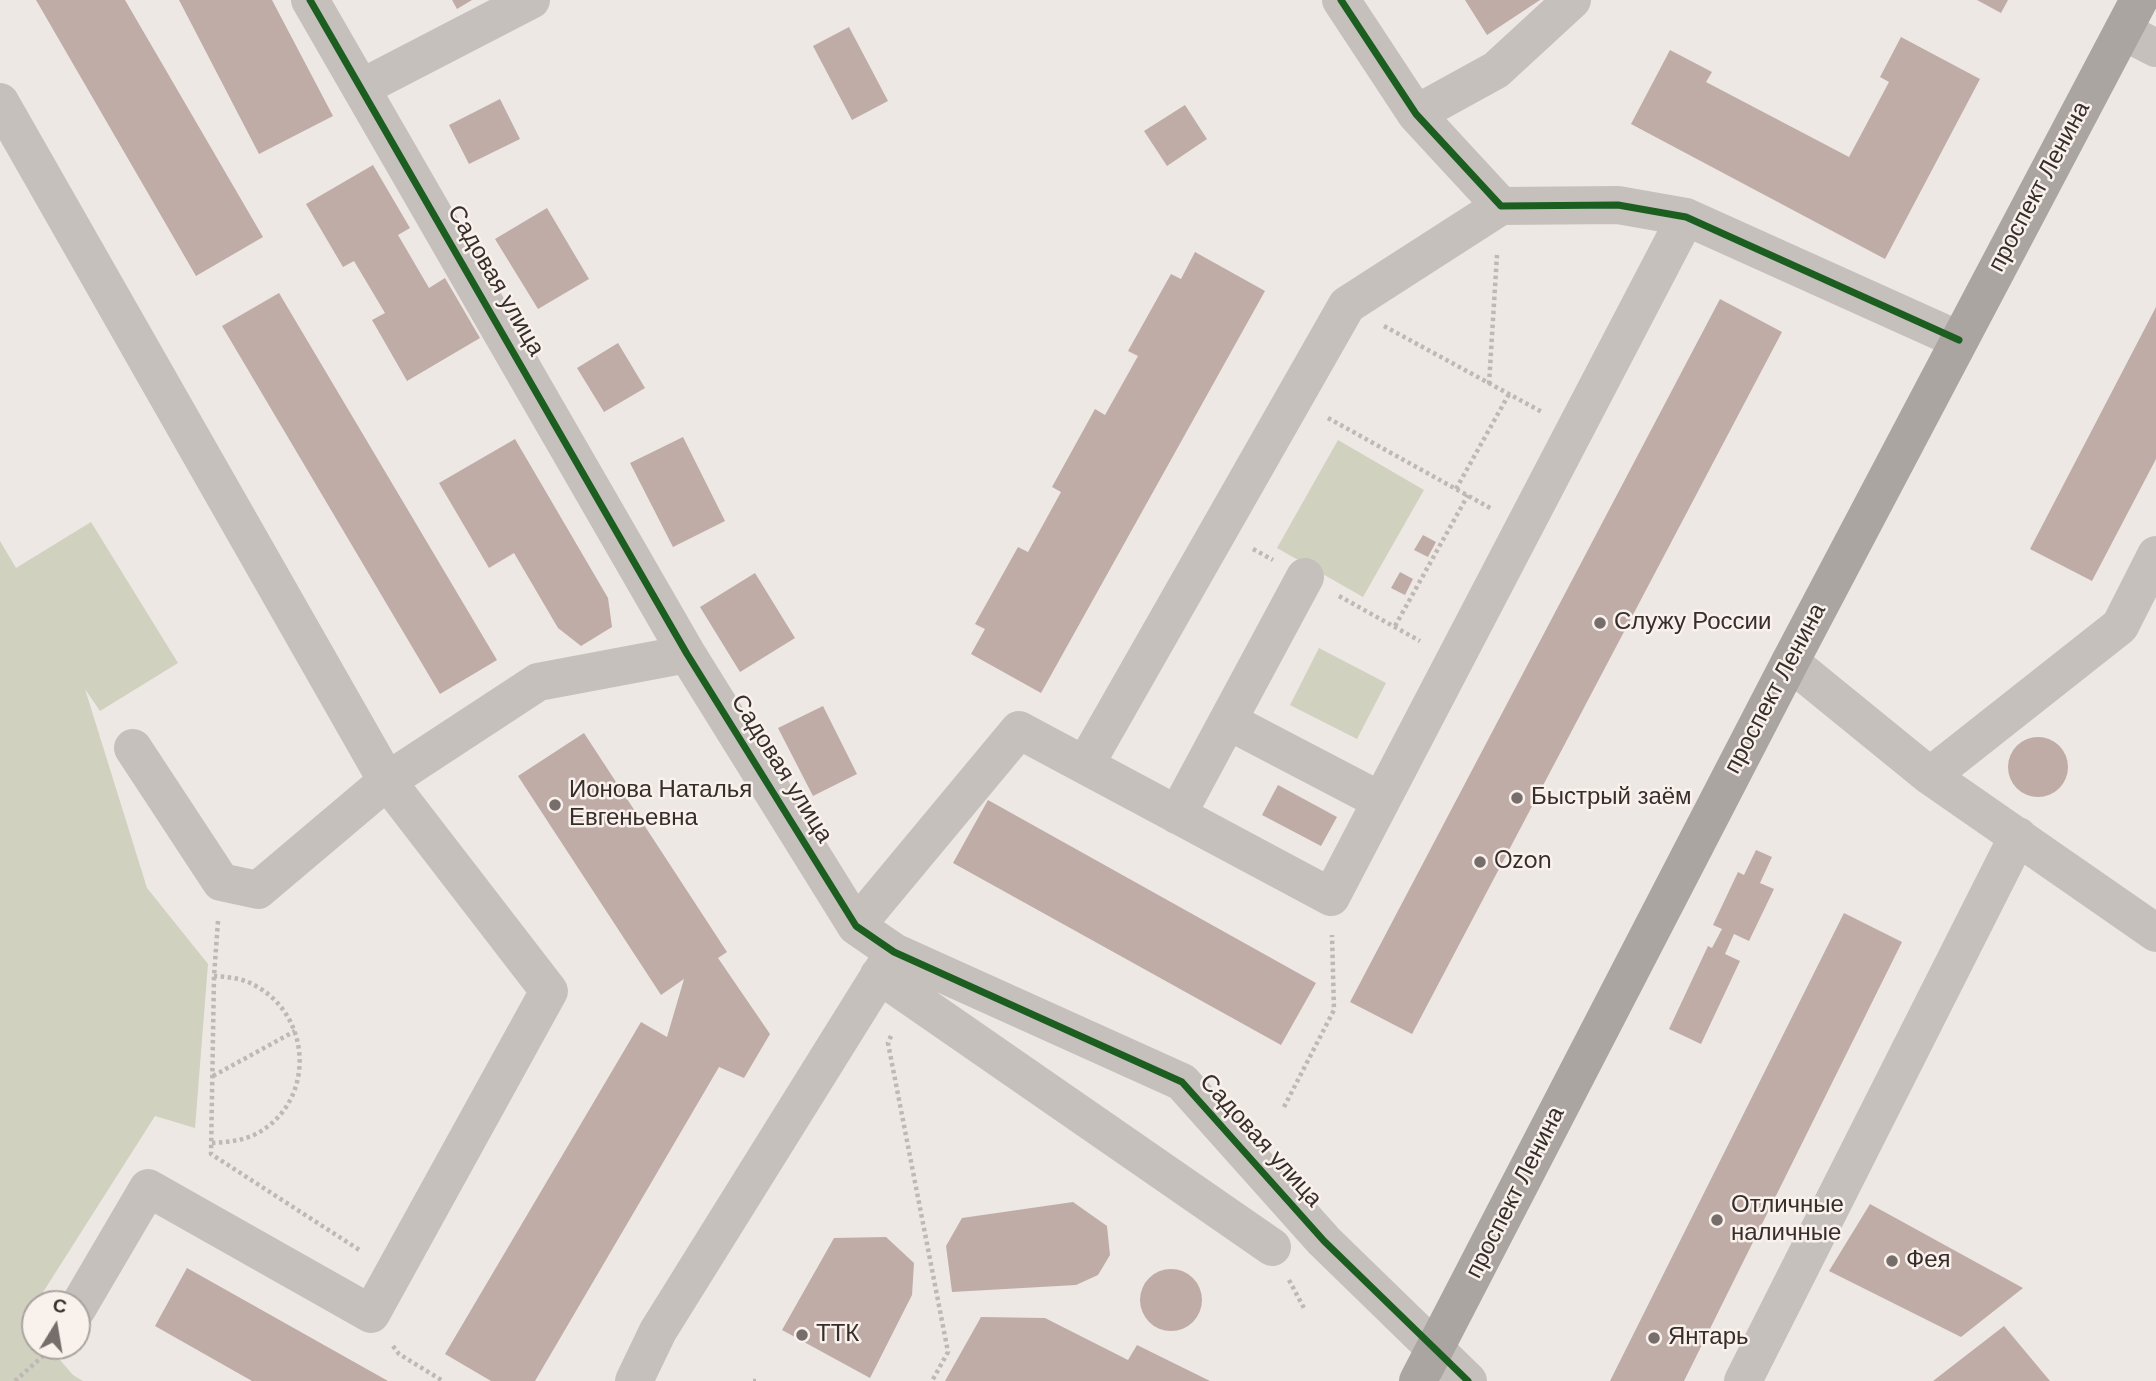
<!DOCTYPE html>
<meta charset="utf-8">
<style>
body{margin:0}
#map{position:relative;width:2156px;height:1381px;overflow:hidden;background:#ede8e4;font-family:"DM Sans",sans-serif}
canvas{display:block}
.north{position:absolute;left:21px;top:1290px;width:70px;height:70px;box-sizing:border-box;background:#f9f1ec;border:2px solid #aba39f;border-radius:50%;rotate:11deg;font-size:19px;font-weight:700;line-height:28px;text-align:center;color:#372d2b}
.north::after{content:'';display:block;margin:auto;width:24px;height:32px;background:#776e6c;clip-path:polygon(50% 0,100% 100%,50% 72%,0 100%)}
</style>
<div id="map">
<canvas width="2156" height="1381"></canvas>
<div class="north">С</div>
</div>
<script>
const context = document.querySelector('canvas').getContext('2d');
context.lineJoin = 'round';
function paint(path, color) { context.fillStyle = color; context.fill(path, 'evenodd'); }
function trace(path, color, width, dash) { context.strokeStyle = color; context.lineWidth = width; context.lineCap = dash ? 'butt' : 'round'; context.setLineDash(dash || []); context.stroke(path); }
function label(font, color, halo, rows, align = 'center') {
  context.font = font + ' "DM Sans",sans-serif'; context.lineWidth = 5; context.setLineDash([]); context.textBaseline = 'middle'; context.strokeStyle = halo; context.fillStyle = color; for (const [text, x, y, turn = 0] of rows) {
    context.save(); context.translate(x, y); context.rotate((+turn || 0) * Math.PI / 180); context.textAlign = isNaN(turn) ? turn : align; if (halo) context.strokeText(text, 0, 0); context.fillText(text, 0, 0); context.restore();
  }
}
const green = new Path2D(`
 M1338,440L1424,490L1363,597L1277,548Z
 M91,522L178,663L100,711L85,689L147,888L208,964L195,1128L155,1116L26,1319L35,1330V1346H48L73,1375L83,1381H0V541L16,568Z
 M1319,648L1386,683L1357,739L1290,705Z`);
const building = new Path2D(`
 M36,0H125L263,237L196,276Z
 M179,0H272L333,116L259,154Z
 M452,0H472L457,9Z
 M1465,0H1540L1487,35Z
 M1977,0H2008L2001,13Z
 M849,27L888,101L852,120L813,46Z
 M1901,37L1980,79L1885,259L1631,124L1670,50L1712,72L1706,82L1849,157L1889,82L1880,77Z
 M500,99L520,139L469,164L449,125Z
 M1185,105L1207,139L1167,166L1144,131Z
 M373,165L410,228L398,235L429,288L445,278L480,338L407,381L372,320L385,313L354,261L343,267L306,204Z
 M547,208L589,279L538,309L495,239Z
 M1195,252L1265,291L1041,693L971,654L985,629L975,624L1018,547L1028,552L1061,492L1052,487L1095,409L1105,415L1138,356L1128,351L1171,274L1181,279Z
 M279,293L497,660L440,694L222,326Z
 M1720,299L1782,332L1412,1034L1350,1002Z
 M2156,307V459L2092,581L2030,549Z
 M618,343L645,388L604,412L577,368Z
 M683,437L725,521L673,547L630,463Z
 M515,439L608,598L612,627L581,646L558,628L514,553L489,568L439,483Z
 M1423,535L1436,542L1428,557L1414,550Z
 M1400,572L1413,579L1405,595L1391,588Z
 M755,573L795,638L740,672L700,607Z
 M823,706L857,774L813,796L778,728Z
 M584,733L727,952L718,958L770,1034L744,1078L719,1067L535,1381H491L445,1354L641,1022L667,1037L684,979L661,995L518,776Z
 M2008 767a30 30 0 1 1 60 0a30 30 0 1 1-60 0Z
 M1278,785L1337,817L1321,846L1262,815Z
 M988,800L1316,983L1281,1045L953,863Z
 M1756,850L1772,857L1760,883L1774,889L1749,941L1734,934L1725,954L1740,961L1701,1044L1669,1029L1708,946L1712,948L1722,929L1713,925L1738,872L1744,875Z
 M1844,913L1902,942L1684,1381H1610Z
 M1073,1202L1107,1226L1110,1255L1098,1275L1076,1285L952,1292L946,1246L962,1218Z
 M1870,1204L2023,1288L1961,1337L1829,1271Z
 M886,1237L914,1263L912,1295L870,1378L782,1330L834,1238Z
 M187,1268L388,1381H252L155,1326Z
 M1140 1300a31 31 0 1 1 62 0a31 31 0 1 1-62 0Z
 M981,1317L1045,1318L1128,1360L1137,1345L1210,1381H945Z
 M2004,1326L2050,1381H1933Z`);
const path = new Path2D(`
 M1384,326L1542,412
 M1489,384L1497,255
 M1328,418L1492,509
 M1456,489L1509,394
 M1253,549L1273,560
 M1339,596L1420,641
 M1395,626L1468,495
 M218,921L214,976L211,1154L361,1251
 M891,1036L888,1043L948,1352L932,1381
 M213,1076L295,1031
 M1284,1107L1334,1010L1332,935
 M212,1143C226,1142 241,1141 254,1135C315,1105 314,1018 256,986C243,978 228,977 214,976
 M1289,1280L1305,1310
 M393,1346L399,1354L443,1381
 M15,1381L54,1346
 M753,1381H756`);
const minor = new Path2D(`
 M310,0L687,654L856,926L894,952L1182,1082L1324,1241L1468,1381
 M1341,0L1416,114L1501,206
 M2123,31L2156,48
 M361,88L531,0
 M0,102L387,781L538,682L687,654
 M1416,114L1496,70L1572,0
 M1790,662L1930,776L2156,933
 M1228,721L1381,801
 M1085,765L1347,305L1501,206L1618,205L1686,217L1959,340
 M1930,776L2120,626L2156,555
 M1177,815L1305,577
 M856,926L1019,730L1331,897L1686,217
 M879,975L1272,1247
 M77,1309L148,1188L371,1314L549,991L387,781L258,890L221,882L133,748
 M634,1381L658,1331L894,952
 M1743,1381L2018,836`);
const major = new Path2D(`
 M1418,1381L1790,662L2139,0`);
const cycleway = new Path2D(`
 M310,0L687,654L856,926L894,952L1182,1082L1324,1241L1468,1381
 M1341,0L1416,114L1501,206L1618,205L1686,217L1959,340`);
const markers = [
 [1600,623,7,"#776e6c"],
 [1517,798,7,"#776e6c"],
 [555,805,7,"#776e6c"],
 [1480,862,7,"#776e6c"],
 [1717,1220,7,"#776e6c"],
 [1892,1261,7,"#776e6c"],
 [802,1335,7,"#776e6c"],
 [1654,1338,7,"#776e6c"]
];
const streetNames = [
 ["проспект Ленина",2040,187,-62],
 ["Садовая улица",495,281,60],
 ["проспект Ленина",1776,689,-62],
 ["Садовая улица",781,769,58],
 ["Садовая улица",1260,1141,48],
 ["проспект Ленина",1516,1193,-63]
];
const poiNames = [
 ["Служу России",1614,623],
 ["Ионова Наталья",569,791],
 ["Евгеньевна",569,819],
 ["Быстрый заём",1531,798],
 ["Ozon",1494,862],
 ["Отличные",1731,1206],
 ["наличные",1731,1234],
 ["Фея",1906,1261],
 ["ТТК",816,1335],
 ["Янтарь",1668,1338]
];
paint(green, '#d0d1bf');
paint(building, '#bfaca7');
trace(path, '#bfb8b5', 4.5, [3.5, 3.5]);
trace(minor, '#c6c0bd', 38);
trace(major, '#aba5a2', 38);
trace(cycleway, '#1b5e20', 7);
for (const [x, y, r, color] of markers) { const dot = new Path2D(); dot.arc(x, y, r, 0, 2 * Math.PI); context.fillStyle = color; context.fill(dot); trace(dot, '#f9f1ec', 2.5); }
label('24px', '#372d2b', '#f9f1ec', streetNames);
label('24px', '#372d2b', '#f9f1ec', poiNames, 'left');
</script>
